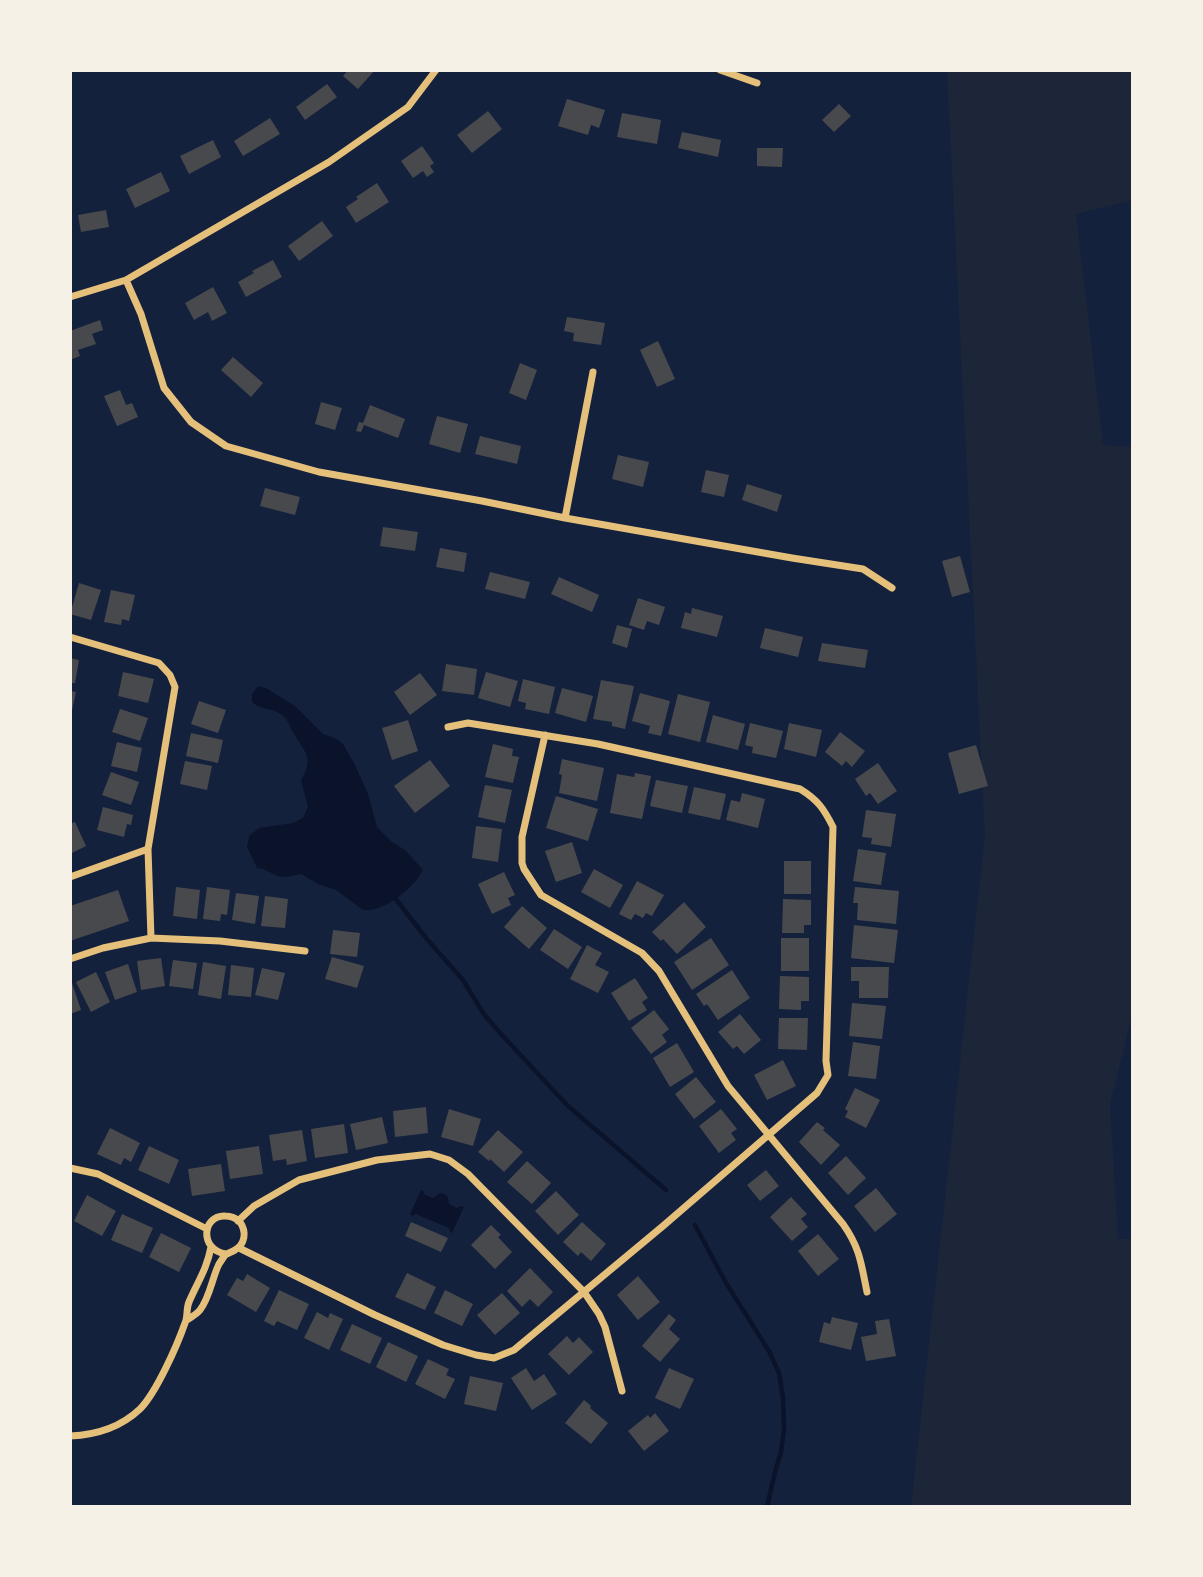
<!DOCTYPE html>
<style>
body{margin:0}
#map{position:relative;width:1203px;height:1577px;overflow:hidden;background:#14213d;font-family:Commissioner,sans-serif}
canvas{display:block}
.frame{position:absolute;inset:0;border:72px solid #f6f1e7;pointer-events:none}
</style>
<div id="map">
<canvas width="1203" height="1577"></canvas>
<div class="frame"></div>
</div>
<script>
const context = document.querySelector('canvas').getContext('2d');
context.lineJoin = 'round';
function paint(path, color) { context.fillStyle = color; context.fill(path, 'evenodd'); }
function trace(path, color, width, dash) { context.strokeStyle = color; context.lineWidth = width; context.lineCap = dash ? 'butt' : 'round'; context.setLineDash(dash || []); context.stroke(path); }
const green = new Path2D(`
 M947,70H1133V200L1076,214L1103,445L1133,447V1010L1110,1104L1118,1239H1133V1507H911L985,836Z`);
const water = new Path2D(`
 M258,686L266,688L295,706L323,734L335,738L343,744L355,765L368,794L377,827L392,842L405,850L423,870C415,887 383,913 363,910L336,890L318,884L301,874C294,875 287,878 281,877C273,875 267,869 257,868L247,847L249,836L259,828L293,823L303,818L308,807L301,780C314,757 306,754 294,734C290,728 289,720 282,715C271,707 262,711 252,702V694Z
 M421,1190L423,1191L425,1195L433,1198L440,1193L445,1194L448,1197L449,1204L457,1208L461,1206L464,1207L452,1233L450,1232L449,1228L416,1214L412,1216L410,1214Z`);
const stream = new Path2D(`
 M395,898L426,938L463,980L483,1013L501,1034L568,1106L666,1190
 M695,1225L726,1283L769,1351L779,1373L783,1397L784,1429L781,1452L775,1472L767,1507`);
const building = new Path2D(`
 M348,70H375L358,89L343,76Z
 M327,84L337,97L305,120L296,107Z
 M567,99L605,110L599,128L591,125L588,135L558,126Z
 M839,104L851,116L834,132L822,120Z
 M488,111L502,129L472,153L457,135Z
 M622,113L661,120L657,144L617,137Z
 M270,118L280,134L243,156L234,141Z
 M682,132L721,140L718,157L678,148Z
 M213,140L221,157L189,174L180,156Z
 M422,146L434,163L430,166L434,172L427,177L423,171L413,178L401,161Z
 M757,148H783L782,167L757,166Z
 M161,172L170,191L135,208L126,189Z
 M377,183L389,202L356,223L346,207L358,199L356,197Z
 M106,210L109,227L81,232L78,215Z
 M322,221L333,236L299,261L288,246Z
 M273,260L282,277L246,297L238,282L254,273L252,271Z
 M213,287L227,313L212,321L208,312L194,320L185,303Z
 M567,317L605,323L601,345L573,341L574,333L564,331Z
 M100,320L103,330L92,334L96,344L78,350L80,356L70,360V331Z
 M658,341L675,379L657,387L640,350Z
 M233,357L263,383L251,397L221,370Z
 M520,363L537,370L526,400L509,393Z
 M120,390L126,405L132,403L138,417L117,426L104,396Z
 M321,402L342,408L335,430L315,424Z
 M370,405L405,419L398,438L364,425L361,432L356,431L359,422L363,423Z
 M437,416L468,424L460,453L429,444Z
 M480,436L521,446L517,464L475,454Z
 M618,455L649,462L643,487L612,479Z
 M706,470L729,475L724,497L701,492Z
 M747,484L782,495L777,512L742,500Z
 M265,488L300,497L295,515L260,506Z
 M383,527L418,532L415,551L380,546Z
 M440,548L467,553L464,572L436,567Z
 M960,556L970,592L952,597L942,561Z
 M490,572L530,582L525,599L485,589Z
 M559,577L599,595L592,612L551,594Z
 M79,583L101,590L91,620L70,614Z
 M111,590L135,595L129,621L122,619L121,625L104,622Z
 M638,598L665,607L659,625L647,621L644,630L629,625Z
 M692,608L723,616L717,637L681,628L685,612L691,614Z
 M617,625L632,629L627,648L612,643Z
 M765,628L803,637L798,657L760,648Z
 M822,643L868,650L865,668L818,661Z
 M70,658L79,660L75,683H70Z
 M446,664L477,669L474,695L442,691Z
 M123,672L154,679L148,703L118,696Z
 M486,672L518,681L510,707L478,698Z
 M420,673L437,695L410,715L394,692Z
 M523,679L555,687L549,714L525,709L526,703L518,701Z
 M601,680L634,686L625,729L612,726V722L593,719Z
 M562,688L593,696L586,722L555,713Z
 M70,691L76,692L71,715H70Z
 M640,693L670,701L661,736L648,733L650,726L632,721Z
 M678,694L710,702L700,742L668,734Z
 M199,701L226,710L218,733L191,724Z
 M120,709L148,718L140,741L112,732Z
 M713,715L745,724L738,750L706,742Z
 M408,720L418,751L392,760L382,728Z
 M750,723L783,731L776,758L752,753L753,747L745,745Z
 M789,723L822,730L816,757L784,749Z
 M840,732L865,751L852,767L846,761L842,766L825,752Z
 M191,733L223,740L218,763L186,756Z
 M117,742L142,748L137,772L111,766Z
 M493,744L513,749L512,756L519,757L513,783L485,777Z
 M976,745L988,786L959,794L948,753Z
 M562,759L604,768L597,801L559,793L562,775L559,774Z
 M430,760L450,786L415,813L394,786Z
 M185,761L212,766L207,790L180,784Z
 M878,763L897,791L878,804L870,793L866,796L855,779Z
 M111,772L139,782L131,805L102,795Z
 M635,773L651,776L642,819L610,813L617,774L634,777Z
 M656,780L688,786L682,813L650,806Z
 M485,785L512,790L505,823L478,817Z
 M694,787L726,794L720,820L688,813Z
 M742,793L765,799L758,828L726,820L731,800L740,802Z
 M556,796L598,809L588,841L546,828Z
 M103,807L133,815L131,825L127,824L124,837L97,830Z
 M866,810L896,814L891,847L871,844L872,838L862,837Z
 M75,822L86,846L70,854V824Z
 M476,826L502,829L498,862L472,858Z
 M572,842L582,873L556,882L545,851Z
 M858,849L886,853L881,885L853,881Z
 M784,861H811V894H784Z
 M594,869L623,885L610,908L581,892Z
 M504,872L515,895L508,898L511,905L492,914L478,884Z
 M637,881L664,895L652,916L646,913L643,918L635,914L631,920L619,914Z
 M176,887L200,890L197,919L173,916Z
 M207,887L230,890L227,915L221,914L220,921L203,919Z
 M855,887L899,891L896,924L857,920L858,903H853Z
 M118,890L129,921L70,941V906Z
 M236,893L259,896L255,924L232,920Z
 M265,896L288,899L285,928L261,926Z
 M783,899L811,900V925H804V933H782Z
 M684,902L706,927L677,954L663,939L661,941L652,932Z
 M522,906L547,928L529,949L504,927Z
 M854,925L898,930L894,963L851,958Z
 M554,929L582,947L568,969L540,950Z
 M333,930L360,933L357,957L330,954Z
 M711,938L729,965L692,990L674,962Z
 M781,938H809V971H781Z
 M587,945L602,953L595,965L609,972L598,993L570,979Z
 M332,957L364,966L357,988L325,979Z
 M161,958L165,986L141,990L137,961Z
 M173,960L197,963L193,989L169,986Z
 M203,962L226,966L221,999L198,995Z
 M128,964L137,992L115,1000L105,972Z
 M231,965L254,968L251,997L228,995Z
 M851,967H889L888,998H859V981H851Z
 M262,968L285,973L278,1000L255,995Z
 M732,970L750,998L718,1020L707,1004L704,1006L696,994Z
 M96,972L110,1002L91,1012L76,982Z
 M780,976L809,977V1001H801V1010L779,1009Z
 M635,978L648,998L642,1002L647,1010L629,1021L611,993Z
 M70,983H72L81,1010L70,1014Z
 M852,1003L886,1006L882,1039L849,1036Z
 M654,1010L669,1029L662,1035L667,1042L651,1054L631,1028Z
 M740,1014L761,1040L744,1054L737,1046L733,1049L718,1032Z
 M779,1018H808L807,1050L778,1049Z
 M853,1042L880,1046L876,1079L848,1076Z
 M677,1043L694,1072L670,1087L653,1058Z
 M783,1060L796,1086L767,1100L754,1075Z
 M696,1077L716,1102L694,1119L675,1094Z
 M855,1088L880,1100L866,1128L845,1117L848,1111L845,1109Z
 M426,1107L428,1133L395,1137L393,1111Z
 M449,1109L481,1119L473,1146L441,1137Z
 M721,1109L737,1129L731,1133L736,1140L719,1153L699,1126Z
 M382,1117L388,1143L356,1150L350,1124Z
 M817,1122L825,1128L823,1130L840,1145L821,1165L799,1142Z
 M344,1124L348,1153L315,1158L311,1129Z
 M110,1128L140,1143L131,1162L124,1158L121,1165L97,1154Z
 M302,1130L307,1161L287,1165L286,1159L273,1161L269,1135Z
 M498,1130L523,1152L504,1172L490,1159L489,1161L478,1152Z
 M149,1146L179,1160L169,1184L138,1170Z
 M259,1146L263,1174L230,1179L226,1151Z
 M846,1156L866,1178L848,1195L828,1173Z
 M527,1161L551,1183L532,1204L507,1182Z
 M221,1164L225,1191L192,1196L188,1169Z
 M766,1170L779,1186L760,1201L747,1185Z
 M876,1188L897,1214L875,1232L854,1206Z
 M556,1191L579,1215L558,1235L535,1211Z
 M87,1195L116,1211L102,1236L74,1221Z
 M791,1197L807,1214L801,1219L808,1227L792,1241L770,1217Z
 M122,1214L153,1228L142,1253L111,1240Z
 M411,1222L448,1238L441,1252L405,1236Z
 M582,1222L606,1244L591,1261L581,1252L578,1256L563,1242Z
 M491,1225L501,1235L498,1237L512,1252L495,1269L471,1245Z
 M161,1233L191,1248L179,1272L149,1257Z
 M818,1234L839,1259L818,1276L798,1251Z
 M530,1268L553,1292L538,1307L530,1299L522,1307L507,1291Z
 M407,1273L436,1287L425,1310L395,1297Z
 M247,1274L270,1288L256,1312L227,1295L237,1278L243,1281Z
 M638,1276L660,1302L638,1320L617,1295Z
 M279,1290L309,1304L297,1330L277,1321L274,1326L264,1321Z
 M445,1290L473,1304L462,1326L434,1313Z
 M502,1293L520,1313L495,1335L477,1315Z
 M317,1312L328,1318L330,1313L343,1319L329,1350L304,1338Z
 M669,1314L676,1320L669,1329L680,1339L660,1362L642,1346Z
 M832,1317L858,1323L851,1350L819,1342L824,1322L830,1324Z
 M889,1319L896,1356L866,1361L861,1337L877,1334L875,1321Z
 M352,1324L382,1338L370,1364L340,1350Z
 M567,1336L573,1343L579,1337L593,1352L569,1375L548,1354Z
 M388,1342L418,1356L406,1382L376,1367Z
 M428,1359L449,1369L446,1375L455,1379L445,1399L415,1384Z
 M526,1368L534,1381L544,1374L557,1394L532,1410L511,1378Z
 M669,1368L694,1379L680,1409L655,1398Z
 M470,1376L503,1383L496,1411L464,1404Z
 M584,1400L591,1406L590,1408L608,1423L591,1444L565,1423Z
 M655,1413L669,1431L644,1451L628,1431L648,1415L650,1418Z`);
const minor = new Path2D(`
 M720,70L757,83
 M126,280L141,314L164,388L191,422L226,446L319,472L482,501L565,518L792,558L863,569L892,588
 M70,297L126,280L329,162L408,107L436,70
 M565,518L593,372
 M70,637L159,663L170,675L175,687L148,849L151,938
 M545,735L522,837V863L524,869L541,895L642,953L659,971L728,1086L843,1224C860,1248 861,1263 867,1292
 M70,877L148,849
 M70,959L103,948L151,938L220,941L305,951
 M70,1168L98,1174L207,1229
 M238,1221L254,1206L299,1180L377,1160L430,1154L449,1160L468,1174L584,1292L599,1314L605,1327L622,1391
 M239,1248L375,1315L443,1345L476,1355L494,1358L514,1350L663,1226L817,1093L828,1075L826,1061L833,827C824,809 818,800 800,789L598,744L468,723L448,727
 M187,1320C191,1317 197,1314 200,1310C210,1297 212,1278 219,1264C221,1261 223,1258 225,1255C228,1253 232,1252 235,1250C245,1244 247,1232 240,1222C236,1218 231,1216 225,1216C202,1215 199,1250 226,1254
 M70,1436C95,1435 121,1427 140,1409C156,1393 177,1346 185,1323C188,1317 186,1309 189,1302C197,1283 207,1269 211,1247`);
paint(green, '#1d2539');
paint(water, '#0b132b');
trace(stream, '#0b132b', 4.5);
paint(building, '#48494c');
trace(minor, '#e5c07b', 7);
</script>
